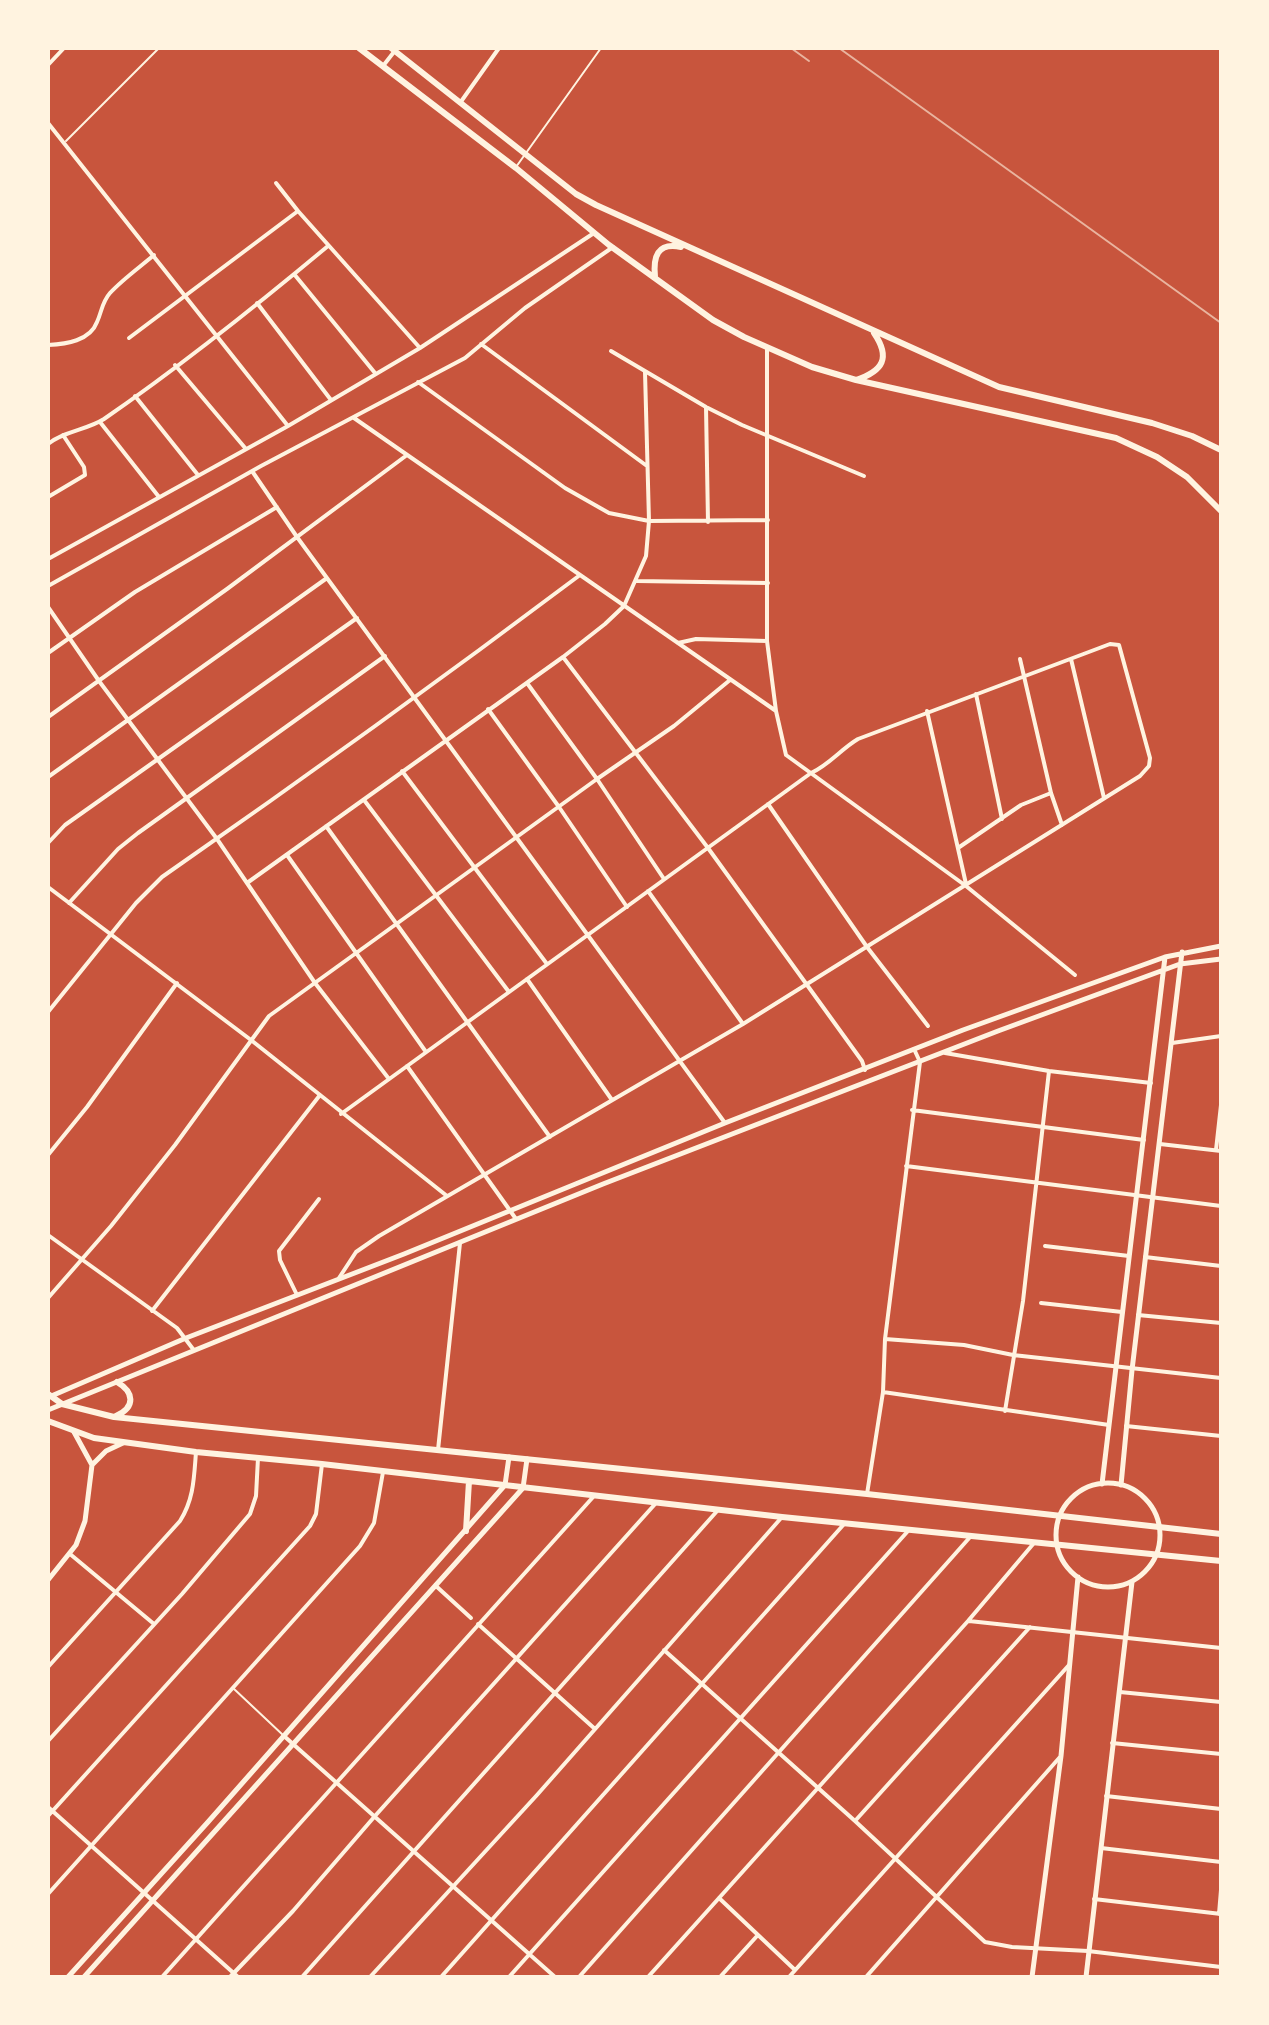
<!DOCTYPE html>
<style>
body{margin:0}
#map{position:relative;width:1269px;height:2025px;overflow:hidden;background:#c8553d;font-family:Helvetica,sans-serif}
canvas{display:block}
.frame{position:absolute;inset:0;border:50px solid #fff3e0;pointer-events:none}
</style>
<div id="map">
<canvas width="1269" height="2025"></canvas>
<div class="frame"></div>
</div>
<script>
const context = document.querySelector('canvas').getContext('2d');
context.lineJoin = 'round';
function trace(path, color, width, dash) { context.strokeStyle = color; context.lineWidth = width; context.lineCap = dash ? 'butt' : 'round'; context.setLineDash(dash || []); context.stroke(path); }
const service = new Path2D(`
 M66,141L159,48
 M516,167L601,48
 M233,1688L284,1736`);
const minor = new Path2D(`
 M48,65L64,48
 M383,66L397,48
 M460,103L499,48
 M48,123L288,426
 M276,183L298,211L420,348
 M294,274L375,373
 M257,303L331,400
 M129,338L298,211
 M481,344L647,466
 M48,345C66,344 90,341 97,322C102,311 102,302 110,293C123,279 140,267 154,255
 M767,348V641L776,711L786,755L966,886L1075,975
 M611,351L706,407L742,425L864,476
 M175,365L246,449
 M418,382L565,488L609,513L649,521L768,520
 M135,396L198,475
 M706,407L708,522
 M354,418L776,711
 M100,422L159,497
 M48,444C64,431 87,430 104,419C181,366 256,306 328,246
 M252,471L297,537L725,1123
 M48,497L85,475L84,467L63,435
 M48,559L288,426L420,348L594,233
 M637,581L768,583
 M48,586L261,466L465,358L525,308L613,247
 M48,607L99,681L217,839L315,983L389,1079
 M678,643L696,639L767,641
 M48,653L135,592L277,507
 M563,657L708,848L862,1061L865,1070
 M1020,659L1051,793L1062,825
 M1071,659L1104,798
 M527,683L597,779L664,879
 M976,694L1002,819
 M488,709L559,807L627,907
 M927,711L966,884
 M48,717L227,589L407,455
 M402,771L547,964
 M48,777L327,578
 M364,800L509,992
 M768,804L867,947L928,1026
 M326,826L550,1137
 M48,843L65,825L357,618
 M958,848L1021,805L1051,793
 M287,855L426,1052
 M247,883L563,657L605,624L624,606L646,556L649,521L645,372
 M48,887L251,1040L447,1196
 M648,891L743,1024
 M69,903L118,849L138,833L385,656
 M527,979L612,1100
 M48,1012L136,903L162,877C303,779 443,678 580,575
 M1172,1043L1221,1036
 M945,1053L1049,1071L1151,1083
 M407,1066L516,1219
 M912,1110L1144,1140
 M1160,1144L1221,1151
 M1216,1150L1221,1105
 M48,1155L87,1107L177,983
 M906,1166L1221,1206
 M48,1235L177,1328L193,1349
 M1045,1246L1129,1256
 M1145,1257L1221,1266
 M339,1278L356,1252L379,1236L743,1024L1140,776L1149,766L1150,758L1119,645L1110,644L858,739C841,749 829,765 811,773L341,1114
 M297,1295L280,1260L279,1251L319,1199
 M48,1298L111,1226L175,1145L269,1016L597,779L674,726L730,680
 M1041,1303L1122,1312
 M152,1311L320,1095
 M1138,1315L1221,1323
 M885,1339L964,1345L1013,1355L1221,1378
 M883,1392L1109,1425
 M1005,1411L1023,1301L1049,1071
 M1126,1426L1221,1436
 M438,1450L460,1243
 M867,1494L883,1392L885,1339L920,1062L914,1049
 M70,1554L154,1624
 M436,1586L471,1618
 M969,1621L1221,1648
 M478,1624L595,1729
 M664,1650L855,1821L985,1942L1012,1947L1088,1951L1221,1967
 M48,1667L180,1521C194,1499 194,1477 196,1452
 M1120,1692L1221,1702
 M284,1736L555,1977
 M48,1741L182,1594L250,1514L256,1496L258,1458
 M1112,1743L1221,1754
 M1106,1796L1221,1809
 M48,1807L238,1977
 M48,1816L310,1526L316,1514L322,1464
 M855,1821L1030,1627
 M1101,1848L1221,1862
 M48,1894L360,1546L374,1523L383,1472
 M719,1898L795,1970
 M1094,1899L1221,1914
 M1219,1914L1221,1890
 M162,1977L594,1496
 M230,1977L293,1911L375,1816L656,1503
 M302,1977L718,1510
 M370,1977L537,1795L782,1517
 M441,1977L845,1523
 M509,1977L908,1531
 M579,1977L971,1536
 M648,1977L968,1621L1034,1543
 M720,1977L757,1936
 M789,1977L1069,1665
 M866,1977L1060,1757`);
const tertiary = new Path2D(`
 M49,1397L186,1338L404,1254L725,1123L963,1030L1165,957L1221,946
 M48,1410L603,1184L998,1031L1180,964L1221,959
 M92,1465L106,1451L123,1443
 M1056 1535a52 52 0 1 1 104 0a52 52 0 1 1-104 0Z
 M1102,1484L1165,957
 M1121,1485L1132,1370L1182,952
 M48,1580L76,1545L85,1521L92,1465L74,1432
 M68,1977L208,1822L505,1485L509,1457
 M84,1977L523,1488L527,1459
 M1032,1977L1061,1756L1078,1577
 M1086,1977L1132,1582`);
const primary = new Path2D(`
 M359,48L516,168L609,245L713,320L744,337L812,367L856,380L1116,438L1157,457L1187,477L1221,511
 M391,48L576,194L596,205L999,387L1152,423L1192,436L1221,450
 M655,277C653,257 657,242 681,247
 M856,380C883,371 891,358 874,333
 M48,1394L62,1404L114,1417L867,1494L1221,1534
 M116,1416C136,1407 134,1392 117,1382
 M48,1421L94,1438L196,1452L322,1464L782,1517L1221,1561
 M466,1531L469,1481`);
const rail = new Path2D(`
 M791,48L809,61
 M839,48L1221,323`);
trace(service, '#fff3e0', 2);
trace(minor, '#fff3e0', 4);
trace(tertiary, '#fff3e0', 5);
trace(primary, '#fff3e0', 6);
trace(rail, '#e9b49f', 2);
</script>
